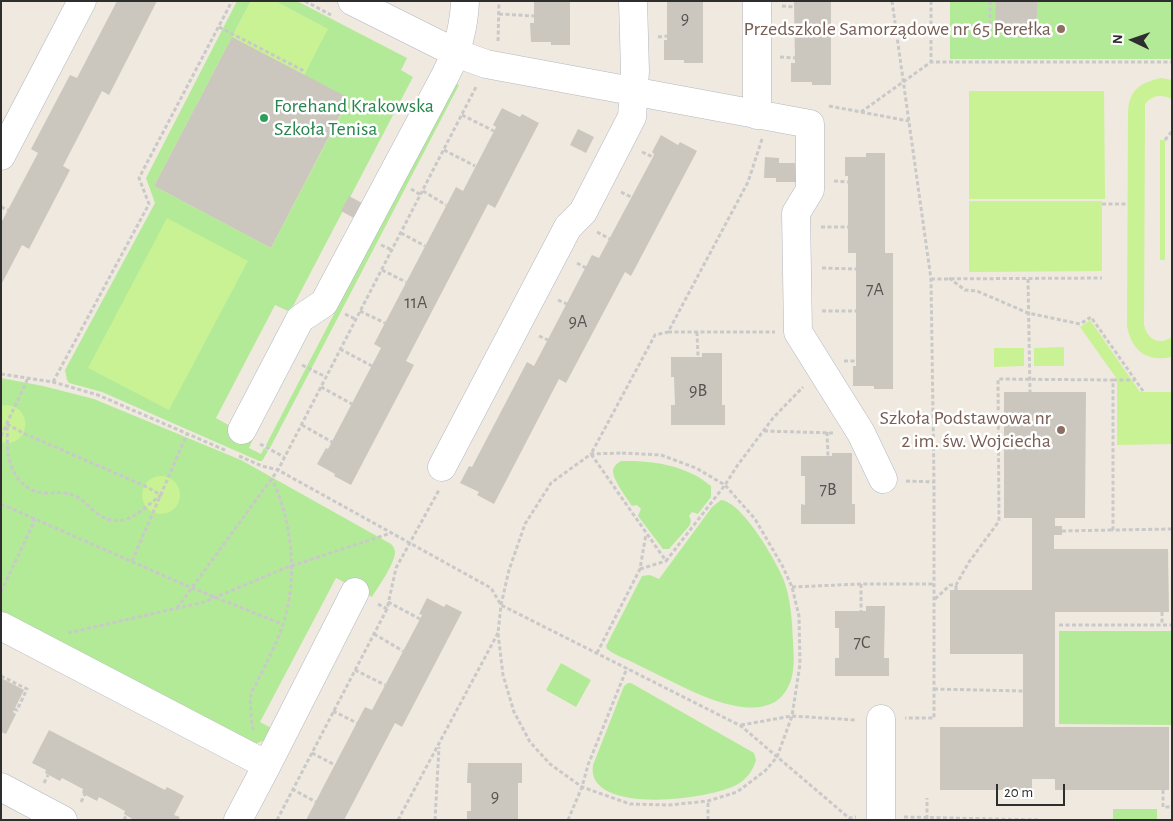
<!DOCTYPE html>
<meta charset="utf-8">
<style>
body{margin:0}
#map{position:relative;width:1173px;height:821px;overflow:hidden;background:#f0e9df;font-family:"Alegreya Sans",sans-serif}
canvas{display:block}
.frame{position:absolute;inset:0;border:2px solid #2e2e2e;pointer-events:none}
.north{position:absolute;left:1108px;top:15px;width:50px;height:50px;-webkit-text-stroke:4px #fff;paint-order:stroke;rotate:273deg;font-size:14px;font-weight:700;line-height:20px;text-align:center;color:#2e2e2e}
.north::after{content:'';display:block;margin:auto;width:18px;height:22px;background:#2e2e2e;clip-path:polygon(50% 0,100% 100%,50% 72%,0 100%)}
.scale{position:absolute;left:996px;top:784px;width:69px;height:22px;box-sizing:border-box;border:2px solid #2e2e2e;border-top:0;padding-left:6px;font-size:15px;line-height:18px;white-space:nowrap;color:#2e2e2e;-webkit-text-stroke:4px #fff;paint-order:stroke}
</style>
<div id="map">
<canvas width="1173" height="821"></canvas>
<div class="frame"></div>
<div class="north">N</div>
<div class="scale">20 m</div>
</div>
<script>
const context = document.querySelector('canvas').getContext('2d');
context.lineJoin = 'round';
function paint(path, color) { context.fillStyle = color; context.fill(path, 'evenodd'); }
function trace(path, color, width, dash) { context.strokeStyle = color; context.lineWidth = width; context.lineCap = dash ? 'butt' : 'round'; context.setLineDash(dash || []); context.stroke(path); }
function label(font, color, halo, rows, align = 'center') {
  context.font = font + ' "Alegreya Sans",sans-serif'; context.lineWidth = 5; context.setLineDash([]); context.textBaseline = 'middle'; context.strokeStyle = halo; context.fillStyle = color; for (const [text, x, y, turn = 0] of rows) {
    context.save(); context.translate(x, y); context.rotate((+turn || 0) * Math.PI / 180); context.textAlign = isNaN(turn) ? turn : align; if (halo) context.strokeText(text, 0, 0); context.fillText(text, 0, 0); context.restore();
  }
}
const green = new Path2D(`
 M237,1H251L154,186L271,248L349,99L304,75L327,29L275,1H297L407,58L401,70L413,77L290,312L275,305L216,418L253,439L249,448L261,454L264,448L268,451L262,461H259L102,392L69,383L67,380L65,370L155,203L146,178Z
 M950,1H996V23H1037L1038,1H1172V59H950Z
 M454,83L459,85L270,448L266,445Z
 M1,378L43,386L94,399L241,460L391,544C393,546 394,547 395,551C396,562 378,587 372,597L336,578L260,722L273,729C269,739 264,741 254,744L1,614Z
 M621,461C651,460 687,465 711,486V497L698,514L692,512L689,516L691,520L690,525L669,549H663L638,516L641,509L637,505L632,506C627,498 612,479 613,470C614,466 617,463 621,461Z
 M721,500C742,502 775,559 783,578C791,598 792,621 793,642C794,656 795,675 788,687C770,725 712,701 685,688C668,680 651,671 634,663C625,658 614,655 607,649L606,646L642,576L650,575L659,579L712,507Z
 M1059,631H1172V725L1059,724Z
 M561,663L591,680L576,707L546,690Z
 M628,683H631L754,753L756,760C753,770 747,779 738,784C712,800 585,816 593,765L624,686Z
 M1113,809H1157V820H1113Z`);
const pitch = new Path2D(`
 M251,1H275L328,29L304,75L349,98L271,248L154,186Z
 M1161,78L1172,80V99C1162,94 1152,95 1145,104V112L1144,325C1147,339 1159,346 1172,337V357C1146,362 1132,351 1127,326L1128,111C1130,89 1140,83 1161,78Z
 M969,91H1104L1105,199H969Z
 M1160,140H1165V260H1160Z
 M969,201H1102V271L969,272Z
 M167,218L248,261L169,410L88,368Z
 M1090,320L1140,392H1172V444L1117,445V379L1080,327Z
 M1064,347V366H1034V348Z
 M994,348H1024V366L994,367Z
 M7,405C37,409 27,450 1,442V406Z
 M142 495a19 19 0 1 1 38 0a19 19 0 1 1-38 0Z`);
const building = new Path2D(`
 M117,1H157L109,95L102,91L63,166L70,170L29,249L22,245L1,285V223L38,153L31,149L70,75L77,78Z
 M534,1H570V45H551V42H531L530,23H534Z
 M667,1H703V63H684V60H664V40H667Z
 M794,1H831V85H812V82H791V63H795Z
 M996,1H1038L1037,23H995Z
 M232,37L349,98L271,248L154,186Z
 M502,108L520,117L522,114L539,123L495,208L488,204L406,361L414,365L351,485L334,476L335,474L317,464L326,448L328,449L381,348L374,344L456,187L463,191L494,131L496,127L493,125Z
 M578,129L594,137L586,153L570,145Z
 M661,135L678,145L680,142L697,151L631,276L625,272L566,383L559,379L494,504L477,495L479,492L460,483L469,466L472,467L527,362L534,366L592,255L599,258L653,157L654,154L652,152Z
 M866,153H885V253H893V389H874V386H853V366H856V253H848V176H845V157H866Z
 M765,157L779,158V163H795L796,182H776V178H764Z
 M349,196L362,203L354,218L341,211Z
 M702,353H722V405H725V425H671V405H675L674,377H671V357H702Z
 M1004,392H1086L1085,518H1055V526H1062V535H1054V549H1168L1169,612H1055V727H1169V790H1055V779H1032V790H940V727H1023V654H950V590H1032V518H1004Z
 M832,453H852V504H855V524H801V504L805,505V476H801V456H832Z
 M427,598L444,607L446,604L462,612L402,727L395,723L344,820H306L365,707L372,710L420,619L422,615L419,614Z
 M866,606H885L884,658H889V676H835V658H839V628H835V611H866Z
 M1,678L24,690L13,712L16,714L6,734L1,732Z
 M49,730L165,790L167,787L184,796L174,815L180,817L178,820H134L124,814L125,811L99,797L97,801L82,793L83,789L62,778L60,781L45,773L46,770L32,763Z
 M468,763H522V783H518V820H467V811H471V783H467Z`);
const path = new Path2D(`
 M305,1L331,15
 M892,1L931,279L934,482V718H905
 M931,1V62
 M990,1V26H1051
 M782,6L794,7
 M499,14L534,16
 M219,27L304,71
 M658,37L667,36
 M498,41L499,1
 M780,57L795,58
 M829,106L909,121
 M861,112L931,62H1172
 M462,115L494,131
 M762,139L748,182L668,332L655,335L591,454L666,561L725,485L737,466L773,418L803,387
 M1165,140L1172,131
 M444,150L475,166
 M642,152L653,157
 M834,181L848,182
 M411,189L421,195
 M423,191L446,205
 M621,192L631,197
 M1102,204H1127
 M1,207L8,210
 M821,227H848
 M597,232L610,239
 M401,233L425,246
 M381,245L392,250
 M577,263L586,268
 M822,268L856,269
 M382,270L406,282
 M949,278L965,290L977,291L1028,313L1080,324L1091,317L1143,391
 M931,279L1102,278
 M1028,279L1030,392
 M558,300L567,304
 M360,311L385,323
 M822,311H856
 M345,314L355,319
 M668,332H775
 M697,332L698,357
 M539,336L548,340
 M340,349L372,366
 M844,361H856
 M302,365L326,377
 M1,374L53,382L98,395L227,451
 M1113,380H1135
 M53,382L149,204L139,178L232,1
 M321,387L352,404
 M7,424L23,433L145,486L161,495C141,510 124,532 98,514C89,508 85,500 75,496C64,491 55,493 44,493C27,492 14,478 10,462C6,450 8,436 7,424Z
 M302,425L332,442
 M764,431L833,433
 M827,432L828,456
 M1,436L28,378
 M260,444L284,457
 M622,453L661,455L696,468L725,485L755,519L783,567L792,587L799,616L800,664L792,716L777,757L765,771L737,792L708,801L669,805L630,804L582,787L550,764L530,742L514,712L503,675L498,633L501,605L509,570L525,524L551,483L591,454Z
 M239,456L262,466L278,470L491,588L501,605L741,726L849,818L856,817
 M906,481L934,482
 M1,504L192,588L282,624
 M1062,531L1113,530
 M132,561L187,434
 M640,569L666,561
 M861,584V611
 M792,587L861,584H934
 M956,590V585
 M1,592L33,524L34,518
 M935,599L950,585H956L969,562L999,521L998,379L1113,380V530L1172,529
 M388,602L420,619
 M378,604L387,609L396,568L439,490
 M177,608L278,470L476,87
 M1162,612V625
 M1059,625H1172
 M68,633L204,602L285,568L391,533
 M374,634L403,651
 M597,653L640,569L646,534
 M355,670L385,685
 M1,676L27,689L17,710L14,709
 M934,689L1023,691
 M333,711L357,723
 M741,725L792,716L856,720
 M253,730C252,719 249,706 251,695C251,691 255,686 257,682C264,668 271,654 277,640C299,590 295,528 272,479
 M312,753L335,765
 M44,783L48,775
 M292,789L316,802
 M1163,790V807H1172
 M81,802L85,794
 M904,817L1040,820
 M927,819V798
 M124,820L126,816
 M277,820L387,609
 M398,820L498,633
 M435,820L439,747
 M568,820L582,787L588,765L627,668
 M708,820V801`);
const minor = new Path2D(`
 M352,1L456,53L486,64L810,124V190L796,213L798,332L861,433L883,479
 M757,115V1
 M1,156L82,1
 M242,430L300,319L324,303L446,74C458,50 464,28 465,1
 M442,467L568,227L583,212L632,117L635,71L633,1
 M1,626L267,765L238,820
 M267,765L355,592
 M1,787L63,820
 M881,820V719`);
const markers = [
 [1061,29,5,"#8d6e63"],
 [264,118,5,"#2e9e5b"],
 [1061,430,5,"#8d6e63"]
];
const numberNames = [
 ["9",685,19],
 ["7A",875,290],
 ["11A",416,303],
 ["9A",578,322],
 ["9B",698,391],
 ["7B",828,490],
 ["7C",862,643],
 ["9",495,797]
];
const educationNames = [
 ["Przedszkole Samorządowe nr 65 Perełka",1051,29],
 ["Szkoła Podstawowa nr",1051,418],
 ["2 im. św. Wojciecha",1051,441]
];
const leisureNames = [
 ["Forehand Krakowska",274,106],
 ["Szkoła Tenisa",274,129]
];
paint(green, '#b3ea98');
paint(pitch, '#c8f293');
paint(building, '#cbc7be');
trace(minor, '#b3b6c2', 29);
trace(path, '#c9c9c9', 3, [4, 2.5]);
trace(minor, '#fff', 28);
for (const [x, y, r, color] of markers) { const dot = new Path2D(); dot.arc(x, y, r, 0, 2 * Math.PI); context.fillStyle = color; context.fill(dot); trace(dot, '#fff', 2); }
label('18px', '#555452', null, numberNames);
label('20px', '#785e54', '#fff', educationNames, 'right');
label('20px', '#27864d', '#fff', leisureNames, 'left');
</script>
